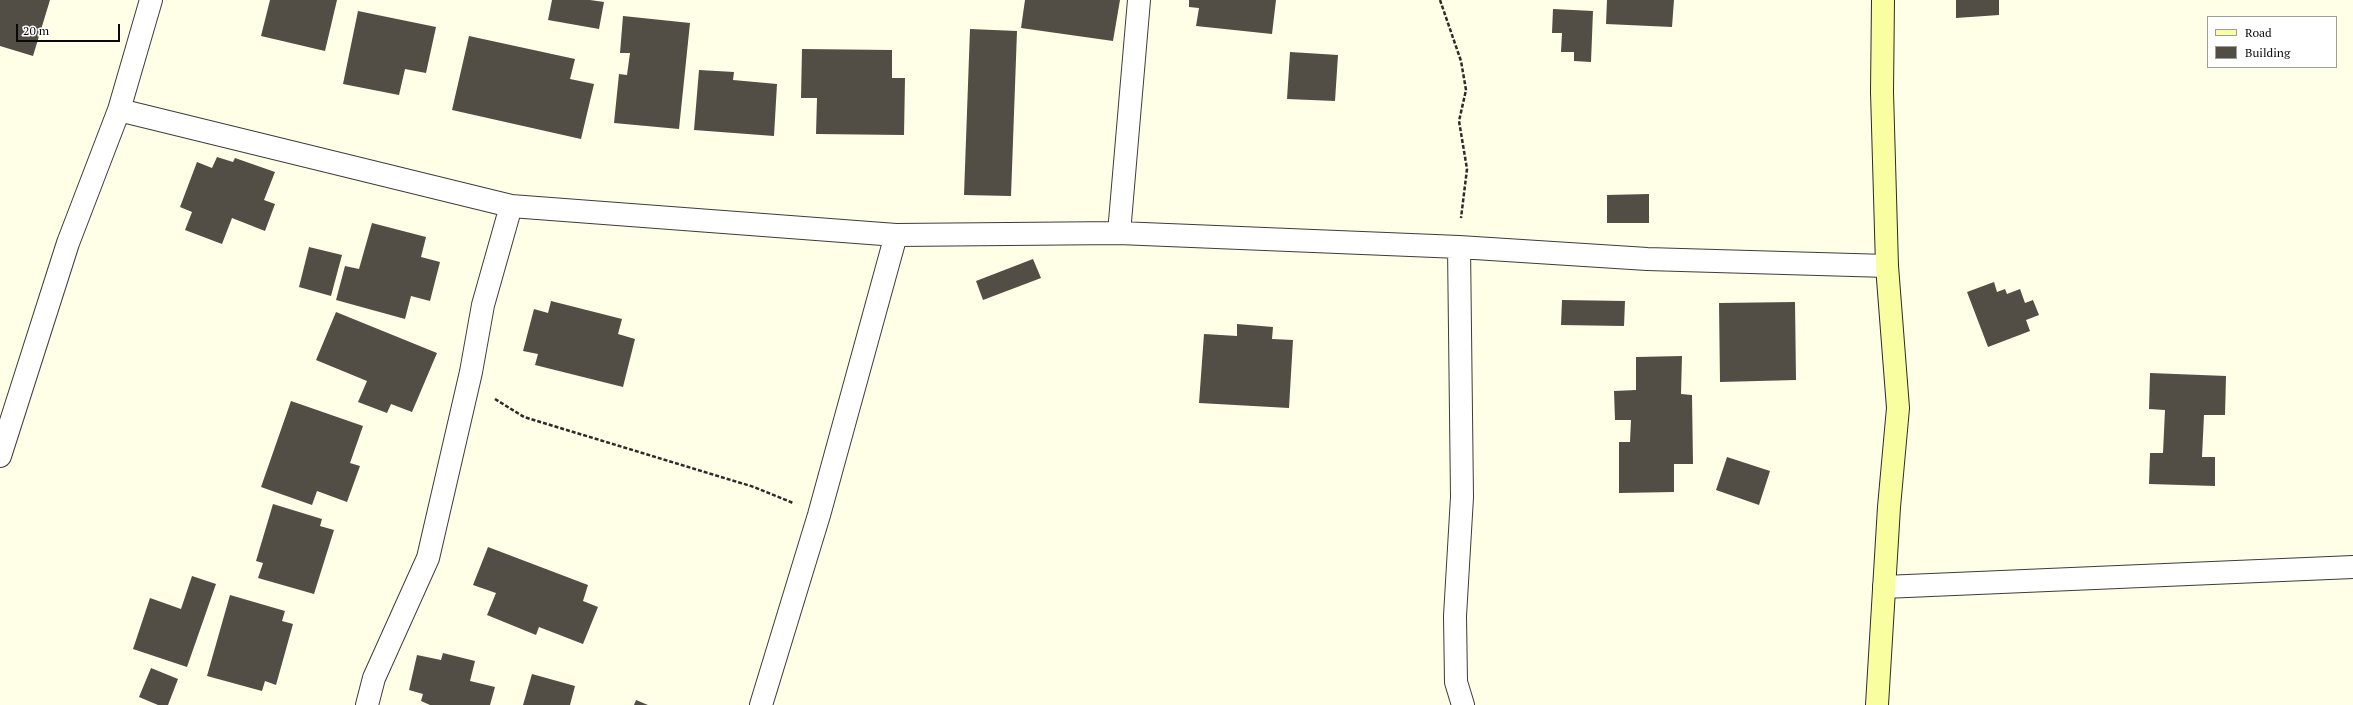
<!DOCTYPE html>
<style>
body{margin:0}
#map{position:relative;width:2353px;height:705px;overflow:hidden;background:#fffee6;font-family:"PT Serif",serif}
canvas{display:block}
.legend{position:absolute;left:2207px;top:16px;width:130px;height:52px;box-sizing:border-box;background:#fff;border:1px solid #9d9d9d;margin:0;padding:5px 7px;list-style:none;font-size:12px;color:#090909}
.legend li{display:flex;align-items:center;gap:8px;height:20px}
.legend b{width:20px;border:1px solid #9d9d9d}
.scale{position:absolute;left:16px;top:24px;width:104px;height:18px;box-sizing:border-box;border:2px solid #090909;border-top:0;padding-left:5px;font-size:12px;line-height:14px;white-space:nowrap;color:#090909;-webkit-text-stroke:3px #fff;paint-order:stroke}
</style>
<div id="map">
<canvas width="2353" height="705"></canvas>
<ul class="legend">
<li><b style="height:5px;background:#f9ffa1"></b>Road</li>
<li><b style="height:11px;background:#524d45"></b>Building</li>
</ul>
<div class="scale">20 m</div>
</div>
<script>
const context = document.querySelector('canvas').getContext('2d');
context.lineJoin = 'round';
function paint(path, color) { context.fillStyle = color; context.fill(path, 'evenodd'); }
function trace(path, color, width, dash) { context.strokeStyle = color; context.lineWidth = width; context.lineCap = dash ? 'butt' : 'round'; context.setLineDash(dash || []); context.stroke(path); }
const building = new Path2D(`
 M0,0H50L33,56L0,46Z
 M270,0H337L325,51L261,36Z
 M552,0H590L604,2L599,29L548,20Z
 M1025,0H1120L1113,41L1021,28Z
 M1189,0H1276L1272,34L1196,26L1199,8L1189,7Z
 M1607,0H1674L1672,27L1606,24Z
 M1956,0H1999V15L1956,18Z
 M1553,9L1593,11L1591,62L1574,61V52H1561L1562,33H1552Z
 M358,11L436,27L426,73L405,69L399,95L343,84Z
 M623,16L690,23L679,129L614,123L619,74L627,75L630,53H620Z
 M970,29L1017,31L1011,196L964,195Z
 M469,36L575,59L570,79L594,84L581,139L452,110Z
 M802,49L892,50V78H905L904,135L816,134L817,98H801Z
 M1290,52L1338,55L1335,101L1287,99Z
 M699,70L734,72L733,80L777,84L774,136L694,130Z
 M217,157L233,162L235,158L275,172L264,200L275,204L265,231L232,218L222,244L185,230L192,212L180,207L197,162L212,168Z
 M1649,194V223H1607V195Z
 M372,223L426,237L421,257L440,262L430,301L411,296L405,319L336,300L345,266L359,269Z
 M309,247L342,255L331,296L299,287Z
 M1033,259L1041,278L983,300L976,281Z
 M1994,282L1997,292L2005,289L2007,294L2020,289L2025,303L2033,300L2039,315L2026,320L2030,331L1988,347L1967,292Z
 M1562,300L1625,301L1624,326L1561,325Z
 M551,301L622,319L618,334L635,339L623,387L535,365L538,354L523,351L534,309L548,313Z
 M1795,302L1796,380L1720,382L1719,303Z
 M336,312L437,353L412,412L391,404L387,413L358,402L367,381L316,360Z
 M1237,324L1273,327L1272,339L1293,340L1289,408L1199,403L1204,334L1237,336Z
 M1682,356L1681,394L1692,395L1693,464H1674V492L1619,493V442H1630L1631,420H1615L1614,391L1636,390V357Z
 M2150,373L2226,376L2225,415H2204L2202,457H2215V486L2149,484L2150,453H2163L2165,410L2149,409Z
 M291,401L363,426L350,463L360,466L347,502L317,491L312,505L261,487Z
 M1727,457L1770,471L1759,505L1716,490Z
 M273,504L322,519L320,526L334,530L314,594L258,578L263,563L256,561Z
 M488,547L588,585L583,601L598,607L583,644L539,627L536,635L487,615L496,593L473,585Z
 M192,576L216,584L187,667L133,649L150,598L181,609Z
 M230,595L285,611L282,621L293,624L276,685L265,681L262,691L207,676Z
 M443,653L475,661L470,681L495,687L490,705H430L421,701L423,694L409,690L417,655L441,660Z
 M151,668L178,679L168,705H158L139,697Z
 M532,674L575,686L570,705H523Z
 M636,700L648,705H634Z`);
const path = new Path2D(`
 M1440,0L1461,61L1466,90L1459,121L1467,169L1461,218
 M495,399L524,417L754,487L793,503`);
const street = new Path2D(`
 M119,110L511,206L896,235L1119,233L1459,247L1647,259L1887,266
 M1119,233L1139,0
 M1459,247L1462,497L1455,616L1456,682L1463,705
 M0,456L68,243L119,110L151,0
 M1884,587L2353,567
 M367,705L374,678L428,558L471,372L483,305L511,206
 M761,705L819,515L896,235`);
const secondary = new Path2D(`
 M1877,705L1889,507L1898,408L1887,266L1882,92L1883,0`);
paint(building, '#524d45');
trace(street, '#3c3c3c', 24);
trace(secondary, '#2b2b2b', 24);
trace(path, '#2b2b2b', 2.5, [4, 2]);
trace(street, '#fff', 22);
trace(secondary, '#f9ffa1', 22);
</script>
